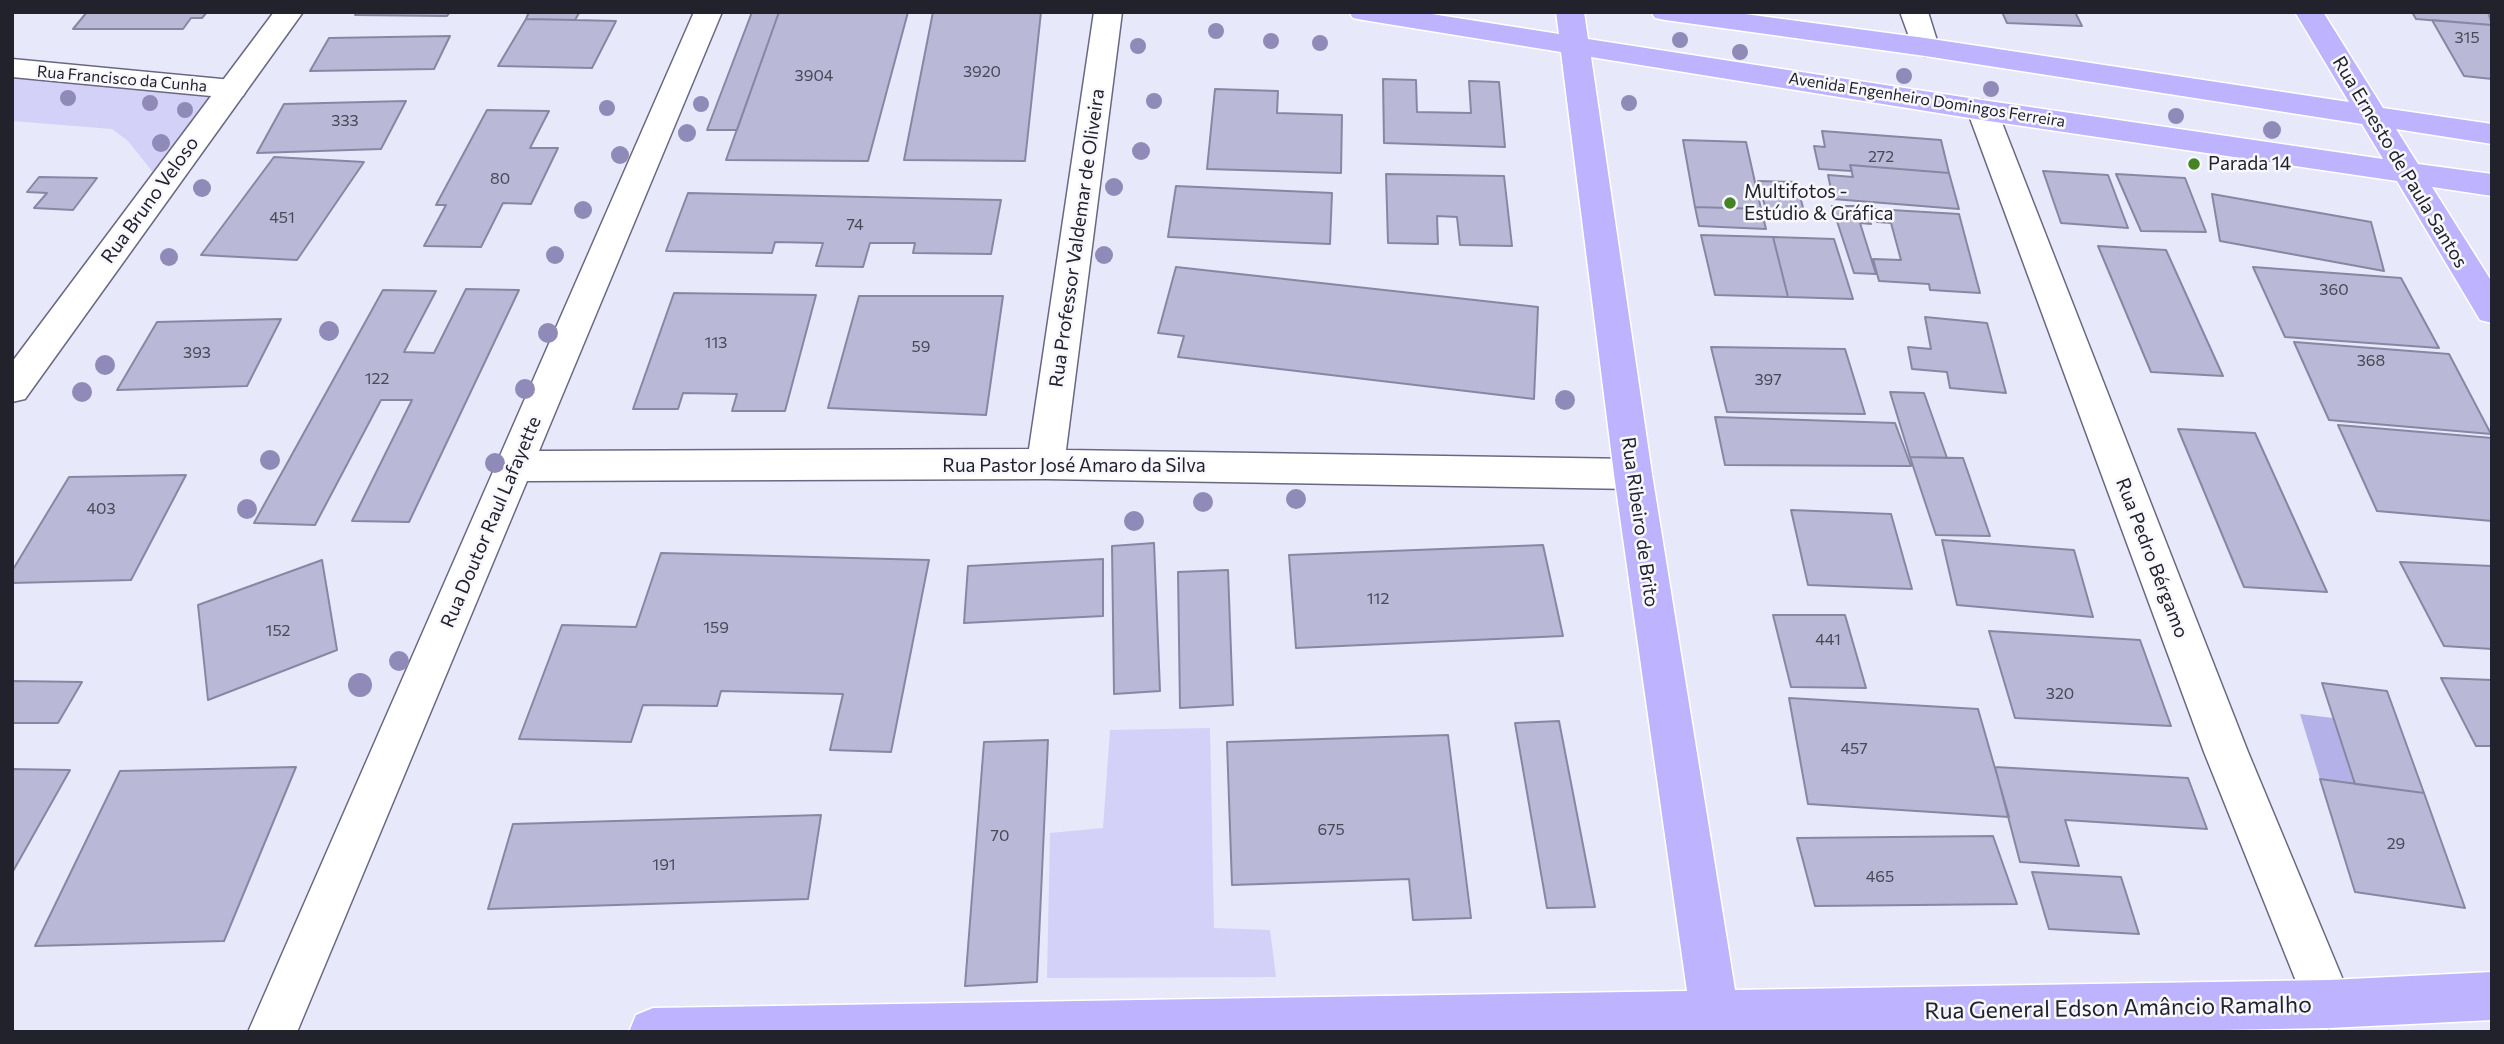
<!DOCTYPE html>
<meta charset="utf-8">
<style>
body{margin:0}
#map{position:relative;width:2504px;height:1044px;overflow:hidden;background:#e8e8fb;font-family:Commissioner,sans-serif}
canvas{display:block}
.frame{position:absolute;inset:0;border:14px solid #22222d;pointer-events:none}
</style>
<div id="map">
<canvas width="2504" height="1044"></canvas>
<div class="frame"></div>
</div>
<script>
const context = document.querySelector('canvas').getContext('2d');
context.lineJoin = 'round';
function paint(path, color) { context.fillStyle = color; context.fill(path, 'evenodd'); }
function trace(path, color, width, dash) { context.strokeStyle = color; context.lineWidth = width; context.lineCap = dash ? 'butt' : 'round'; context.setLineDash(dash || []); context.stroke(path); }
function label(font, color, halo, rows, align = 'center') {
  context.font = font + ' Commissioner,sans-serif'; context.lineWidth = 5; context.setLineDash([]); context.textBaseline = 'middle'; context.strokeStyle = halo; context.fillStyle = color; for (const [text, x, y, turn = 0] of rows) {
    context.save(); context.translate(x, y); context.rotate((+turn || 0) * Math.PI / 180); context.textAlign = isNaN(turn) ? turn : align; if (halo) context.strokeText(text, 0, 0); context.fillText(text, 0, 0); context.restore();
  }
}
const green = new Path2D(`
 M12,78L218,95L155,175L128,141L112,129L12,121Z
 M1210,728L1214,928L1270,930L1276,977L1047,978L1050,833L1103,828L1110,730Z`);
const water = new Path2D(`
 M2300,714L2333,718L2355,784L2320,779Z`);
const building = new Path2D(`
 M87,12H207L202,18H191L183,29H73Z
 M357,12H450L447,16L355,15Z
 M529,12H594L579,13L575,20L526,19Z
 M752,12H779L737,130H707Z
 M779,12H908L868,161L726,160Z
 M933,12H1041L1025,161L904,160Z
 M2002,12H2075L2082,26L2007,23Z
 M2412,12H2488L2492,25L2416,19Z
 M526,19L575,20L616,21L592,68L498,66Z
 M2432,20L2492,25V79L2464,76Z
 M450,36L434,69L310,71L329,38Z
 M1383,79L1416,80L1417,112L1471,113L1469,81L1499,82L1505,147L1384,143Z
 M1215,89L1278,91L1277,113L1342,115L1341,173L1207,169Z
 M406,101L381,149L257,153L284,104Z
 M487,110L549,111L530,148H558L531,204L503,203L481,247L424,246L446,205H436Z
 M1822,131L1941,140L1949,173L1850,165L1852,171L1819,169L1814,146L1825,147Z
 M1683,140L1746,142L1761,209L1695,207Z
 M274,157L364,162L297,260L201,255Z
 M1850,165L1949,173L1959,209L1833,199L1828,175L1853,177Z
 M2043,171L2108,175L2128,228L2061,223Z
 M1386,174L1504,176L1512,246L1460,245L1457,217L1437,216L1438,244L1388,243Z
 M2116,174L2185,178L2206,232L2141,231Z
 M39,177L97,178L73,210L34,208L47,193L27,192Z
 M1758,181L1796,182L1804,211L1766,210Z
 M1176,186L1332,193L1330,244L1168,237Z
 M688,193L1001,200L991,254L913,253L915,243H870L863,267L816,266L823,243L775,242L772,253L666,251Z
 M2212,194L2371,222L2384,271L2220,241Z
 M1832,206H1866L1871,224L1860,223L1876,274L1854,273Z
 M1695,207L1761,209L1766,229L1699,226Z
 M1874,209L1959,214L1980,293L1930,290L1929,284L1879,281L1873,259L1901,260L1891,223L1877,222Z
 M1701,235L1773,237L1788,297L1715,295Z
 M1773,237L1834,239L1853,299L1788,297Z
 M2098,246L2166,250L2223,376L2151,372Z
 M1176,267L1538,307L1534,399L1178,357L1184,336L1158,333Z
 M2253,267L2401,278L2439,348L2285,337Z
 M466,289L519,290L409,522L352,521L412,400H381L315,525L254,523L383,290L436,291L404,352L434,353Z
 M674,293L816,295L785,411H732L737,394L683,393L678,409H633Z
 M859,296H1003L986,415L828,408Z
 M1925,317L1987,323L2006,393L1950,388L1947,372L1912,369L1908,347L1931,349Z
 M281,319L247,386L117,390L157,322Z
 M2294,342L2449,354L2491,434L2329,420Z
 M1711,347L1845,349L1865,414L1727,412Z
 M1890,392L1924,393L1947,458L1910,457Z
 M1715,417L1895,423L1911,466L1725,465Z
 M2338,425L2492,438V521L2377,511Z
 M2178,429L2255,433L2327,592L2244,587Z
 M1910,457L1963,458L1990,536L1936,535Z
 M186,475L131,580L12,583V571L69,477Z
 M1791,510L1891,514L1912,589L1808,585Z
 M1942,540L2074,550L2093,617L1957,605Z
 M1154,543L1160,691L1114,694L1112,546Z
 M1543,545L1563,636L1296,648L1289,555Z
 M661,553L929,560L891,752L830,750L843,694L721,691L717,706L643,705L631,742L519,739L562,625L636,627Z
 M1103,559V616L964,623L968,566Z
 M322,560L337,650L208,700L198,605Z
 M2400,562L2492,566V649L2444,646Z
 M1228,570L1233,705L1180,708L1178,572Z
 M1773,615H1845L1866,688L1791,687Z
 M1989,631L2140,640L2171,726L2015,718Z
 M2441,678L2492,680V746H2476Z
 M12,681L82,682L58,723H12Z
 M2322,683L2387,691L2424,793L2355,784Z
 M1789,698L1978,709L2009,817L1808,804Z
 M1559,721L1595,907L1547,908L1515,723Z
 M1448,735L1471,918L1413,920L1409,879L1232,885L1227,742Z
 M1048,740L1037,982L965,986L984,742Z
 M296,767L224,941L35,946L120,771Z
 M1995,767L2188,778L2207,829L2065,820L2079,866L2020,862Z
 M12,769L70,770L12,873Z
 M2320,779L2424,793L2465,908L2355,892Z
 M821,815L808,899L488,909L513,824Z
 M1993,836L2017,904L1815,906L1797,838Z
 M2032,872L2121,877L2139,934L2049,929Z`);
const minor = new Path2D(`
 M694,12H722L539,451L1029,449L1094,12H1122L1066,450L1633,459L1646,464L1652,474L1646,484L1633,489L1046,479L527,481L297,1032H248Z
 M1900,12H1928L1939,47L1935,53L1925,56L1915,53Z
 M12,59L232,80L243,82L247,89L243,96L232,98L12,77Z
 M1982,100L1993,103L1997,110L2248,752L2353,1004L2346,1021L2329,1028L2312,1021L2204,752L1967,110L1971,103Z`);
const tertiary = new Path2D(`
 M274,12H303L25,399L12,402V362Z`);
const primary = new Path2D(`
 M1349,12H1419L1559,34L1556,12H1584L1588,39L1982,100L2383,159L2362,124L1925,56L1665,20L1655,18L1651,12H1730L1925,38L2349,102L2295,12H2323L2383,108L2492,124V144L2396,129L2418,164L2492,174V196L2432,187L2492,282V323L2480,320L2397,181L1982,120L1591,57L1652,474L1735,990L2329,980L2492,972V1020L2329,1028L2112,1032H629L636,1015L653,1008L1687,991L1614,474L1561,52L1363,20L1353,18Z`);
const trees = [
 [1216,31,8],
 [1680,40,8],
 [1271,41,8],
 [1320,43,8],
 [1138,46,8],
 [1740,52,8],
 [1904,76,8],
 [1991,89,8],
 [68,98,8],
 [1154,101,8],
 [150,103,8],
 [1629,103,8],
 [701,104,8],
 [607,108,8],
 [185,110,8],
 [2176,116,8],
 [2272,130,9],
 [687,133,9],
 [161,143,9],
 [1141,151,9],
 [620,155,9],
 [1114,187,9],
 [202,188,9],
 [583,210,9],
 [555,255,9],
 [1104,255,9],
 [169,257,9],
 [329,331,10],
 [548,333,10],
 [105,365,10],
 [525,389,10],
 [82,392,10],
 [1565,400,10],
 [270,460,10],
 [495,463,10],
 [1296,499,10],
 [1203,502,10],
 [247,509,10],
 [1134,521,10],
 [399,661,10],
 [360,685,12]
];
const markers = [
 [2194,164,7,"#458323"],
 [1730,203,7,"#458323"]
];
const numberNames = [
 ["315",2467,38],
 ["3920",982,72],
 ["3904",814,76],
 ["333",345,121],
 ["272",1881,157],
 ["80",500,179],
 ["451",282,218],
 ["74",855,225],
 ["360",2334,290],
 ["113",716,343],
 ["59",921,347],
 ["393",197,353],
 ["368",2371,361],
 ["122",377,379],
 ["397",1768,380],
 ["403",101,509],
 ["112",1378,599],
 ["159",716,628],
 ["152",278,631],
 ["441",1828,640],
 ["320",2060,694],
 ["457",1854,749],
 ["675",1331,830],
 ["70",1000,836],
 ["29",2396,844],
 ["191",664,865],
 ["465",1880,877]
];
const farStreetnames = [
 ["Rua Francisco da Cunha",122,79,5],
 ["Avenida Engenheiro Domingos Ferreira",1927,100,9]
];
const streetNames = [
 ["Rua Ernesto de Paula Santos",2400,162,59],
 ["Rua Bruno Veloso",150,200,-54],
 ["Rua Professor Valdemar de Oliveira",1077,238,-82],
 ["Rua Pastor José Amaro da Silva",1074,466],
 ["Rua Doutor Raul Lafayette",491,522,-67],
 ["Rua Ribeiro de Brito",1640,522,82],
 ["Rua Pedro Bérgamo",2152,558,69]
];
const poiNames = [
 ["Parada 14",2208,164],
 ["Multifotos -",1744,192],
 ["Estúdio & Gráfica",1744,214]
];
const nearStreetnames = [
 ["Rua General Edson Amâncio Ramalho",2118,1008,-1]
];
paint(green, '#d3d1f7');
paint(water, '#b3b1e7');
paint(building, '#b9b8d6');
trace(building, '#8887a3', 2);
trace(minor, '#696883', 3);
trace(tertiary, '#696883', 3);
trace(primary, '#fff', 3);
paint(minor, '#fff');
paint(tertiary, '#fff');
paint(primary, '#beb3fe');
context.fillStyle = '#8f8ab7';
for (const [x, y, r] of trees) { context.beginPath(); context.arc(x, y, r, 0, 2 * Math.PI); context.fill(); }
for (const [x, y, r, color] of markers) { const dot = new Path2D(); dot.arc(x, y, r, 0, 2 * Math.PI); context.fillStyle = color; context.fill(dot); trace(dot, '#f7f7fd', 2.5); }
label('16px', '#484857', null, numberNames);
label('16px', '#22222d', '#f7f7fd', farStreetnames);
label('19px', '#22222d', '#f7f7fd', streetNames);
label('19px', '#22222d', '#f7f7fd', poiNames, 'left');
label('23px', '#22222d', '#f7f7fd', nearStreetnames);
</script>
